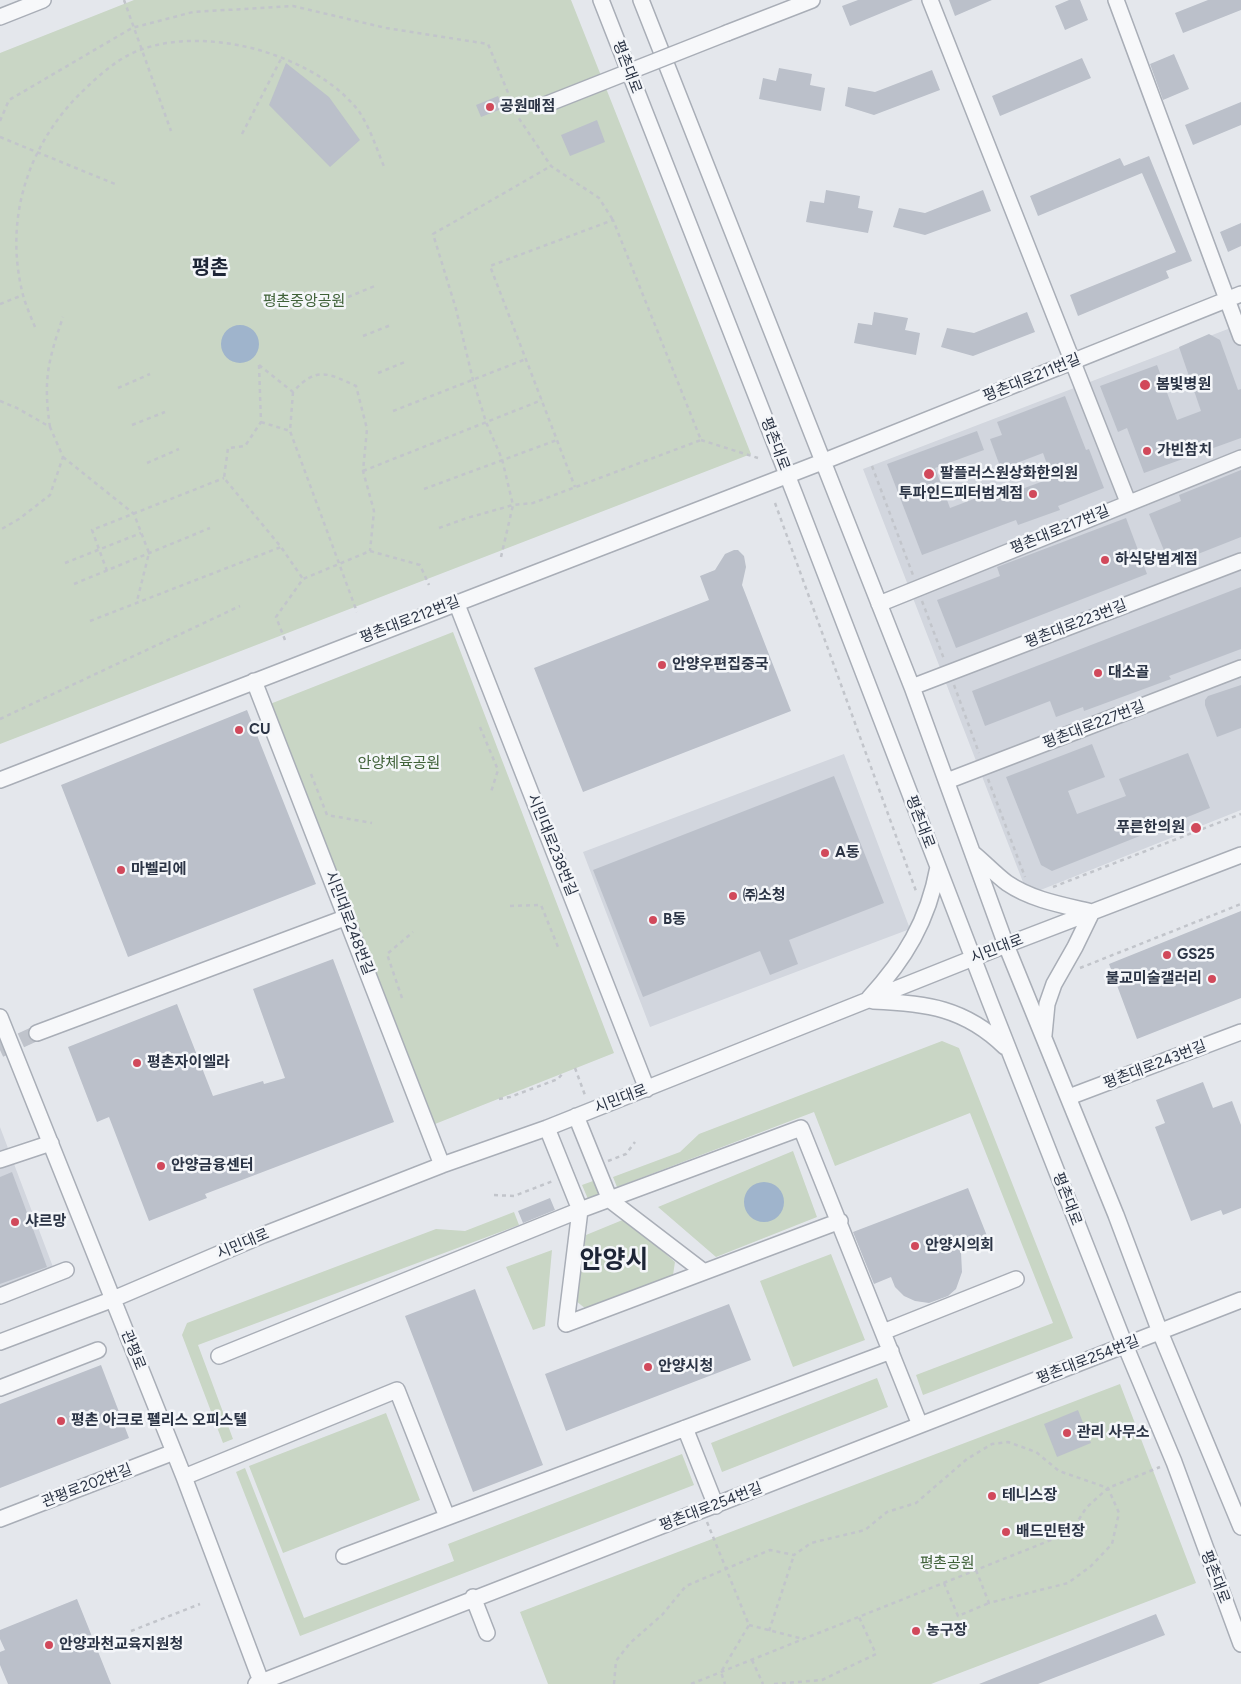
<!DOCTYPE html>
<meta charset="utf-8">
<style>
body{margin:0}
canvas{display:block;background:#e4e7ec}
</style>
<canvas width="1241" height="1684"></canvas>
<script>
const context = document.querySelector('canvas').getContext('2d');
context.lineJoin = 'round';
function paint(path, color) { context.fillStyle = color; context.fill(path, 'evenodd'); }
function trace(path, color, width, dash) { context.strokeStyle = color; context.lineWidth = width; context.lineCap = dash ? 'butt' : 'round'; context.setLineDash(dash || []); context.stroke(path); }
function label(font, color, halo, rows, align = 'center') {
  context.font = font + ' Figtree,"Noto Sans KR",sans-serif'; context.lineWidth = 5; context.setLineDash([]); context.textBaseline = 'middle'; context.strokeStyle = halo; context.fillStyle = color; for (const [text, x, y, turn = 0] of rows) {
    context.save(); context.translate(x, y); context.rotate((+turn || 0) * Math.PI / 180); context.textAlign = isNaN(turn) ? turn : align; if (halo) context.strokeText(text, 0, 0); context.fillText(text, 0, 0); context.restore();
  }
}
const built = new Path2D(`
 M1241,324V810L1028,895L863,469Z
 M844,754L910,929L650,1027L583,852Z
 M0,1127L53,1267L0,1287Z`);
const green = new Path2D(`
 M134,0H571L751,454L0,744V53Z
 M453,632L614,1053L435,1124L270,704Z
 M942,1041L959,1048L1073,1338L923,1395L916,1375L1053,1323L970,1113L835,1166L814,1112L617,1187L613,1177L680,1152L699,1134Z
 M793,1151L817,1217L716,1257L658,1207Z
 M593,1181L599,1195L588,1199L582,1185Z
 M514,1212L519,1225L198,1345L233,1439L223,1443L182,1335L187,1323L436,1229L465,1231Z
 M625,1219L675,1262L673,1275L586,1309L576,1301L586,1235Z
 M552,1250L545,1326L533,1330L506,1267Z
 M831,1254L865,1340L793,1367L760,1281Z
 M877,1378L888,1407L722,1472L711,1443Z
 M1120,1384L1196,1583L931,1684H548L520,1612Z
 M386,1413L420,1500L283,1553L249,1466Z
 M682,1454L694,1485L300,1636L236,1472L245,1468L304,1618L454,1561L448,1544Z`);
const water = new Path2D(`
 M221 344a19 19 0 1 1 38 0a19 19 0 1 1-38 0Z
 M744 1202a20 20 0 1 1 40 0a20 20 0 1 1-40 0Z`);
const building = new Path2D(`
 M858,0H913L850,26L842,6Z
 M949,0H992L955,16Z
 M1069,0H1080L1088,20L1065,30L1055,6Z
 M1208,0H1241V10L1183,33L1175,13Z
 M1174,54L1189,89L1163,100L1150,64Z
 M1082,58L1091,78L1000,116L992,96Z
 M286,63L329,97L360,140L330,167L269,105Z
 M779,68L812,74L810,85L825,88L821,111L759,99L763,78L776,81Z
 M932,70L940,90L874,115L845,106L848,87L875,92Z
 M498,96L504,108L481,117L476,105Z
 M1241,102V125L1193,145L1185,125Z
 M597,120L605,142L570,156L561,135Z
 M1149,156L1192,261L1166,271L1169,278L1078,316L1070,295L1176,252L1142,173L1038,216L1030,196L1120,158L1124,166Z
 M826,190L860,196L858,208L873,211L868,233L806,222L810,201L824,203Z
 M983,190L991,211L925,235L893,227L899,208L925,213Z
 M1241,223V246L1228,252L1220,232Z
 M874,312L908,318L905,330L920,333L916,355L854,343L858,323L872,325Z
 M1027,312L1035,332L973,356L941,347L947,328L974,333Z
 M1209,334L1220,340L1238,390L1241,389V438L1144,473L1127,428L1118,432L1100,386L1157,365L1177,420L1201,411L1179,347Z
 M1065,396L1086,450L1089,449L1104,488L1058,506L1060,510L1018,525L1016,520L922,555L887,464L977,431L984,450L935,468L950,508L995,491L997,498L1052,478L1043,453L1001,469L990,439L1002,435L997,422Z
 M1241,470V537L1170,565L1149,514L1181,501L1179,495Z
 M1126,518L1147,574L956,648L937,600L1000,576L997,567Z
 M734,550H738L744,556L746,567L742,585L791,711L583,792L534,668L709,600L700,576L715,570L725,554Z
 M1241,587V649L1169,676L1171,679L1084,711L1083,707L1056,717L1050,701L985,726L972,691Z
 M1241,685V728L1217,737L1205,705V700L1208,696Z
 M247,710L316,884L128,957L61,785Z
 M1092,744L1105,777L1068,791L1077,814L1126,796L1119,779L1188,753L1210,808L1052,871L1041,865L1006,777Z
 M834,776L884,903L789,940L798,964L770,975L760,951L643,997L593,870Z
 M1241,911V998L1137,1039L1109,964Z
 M333,959L394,1122L205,1194L207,1198L149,1221L109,1117L97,1122L68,1047L177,1004L213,1096L263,1081L264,1084L285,1078L253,989Z
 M1203,1082L1213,1108L1232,1101L1241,1125V1208L1223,1215L1221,1210L1191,1221L1155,1127L1165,1123L1156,1100Z
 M12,1172L47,1267L0,1284V1177Z
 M968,1188L989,1241L961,1252L962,1272L956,1289L948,1296L929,1303L915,1301L904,1296L895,1287L891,1277L874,1284L853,1232Z
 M550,1198L555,1210L523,1223L518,1211Z
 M475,1289L543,1465L473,1492L405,1316Z
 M729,1304L751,1360L566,1431L545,1374Z
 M101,1365L129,1438L0,1488V1404Z
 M1078,1410L1091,1443L1057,1457L1044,1424Z
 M77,1599L111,1684H8L0,1665V1652L5,1650L0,1639V1630Z
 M1156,1614L1165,1635L1038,1684H979Z`);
const minorTunnel = new Path2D(`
 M0,1050L37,1033`);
const path = new Path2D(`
 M124,0L171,131
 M0,121L9,100L132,28L193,12L293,6L386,28L488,44L518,117L551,166L599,198L613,220
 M242,134L282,57
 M0,137L115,184
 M348,297L375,286
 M0,304L23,295
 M35,327C31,317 26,306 23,295C3,217 29,140 88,86C103,72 120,57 140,50C177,36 223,40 259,50C296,61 334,80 358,110C370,127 377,150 385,169
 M363,336L391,325
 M259,365L293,392C316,366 328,373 356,386L367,429L363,471L374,511L370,551
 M259,365L261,422L245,446L228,448L224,478L281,547L303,579
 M378,373L405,362
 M118,388L150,374
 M293,392L290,431L357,612
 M0,401L17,408L50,427L63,457L50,495L19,519L0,530
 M393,411L526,359
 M261,422L290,431
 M132,425L165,412
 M50,427C43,380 48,361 63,317
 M701,440L758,458
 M63,457L134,514L149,553L137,601
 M147,463L179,449
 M872,466L913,575
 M363,471L542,400
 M424,489L557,440
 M775,503L916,891
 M439,528L467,518L513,505L533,503L701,440L613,220L490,266L575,487
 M501,557L513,505L502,459L486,422L473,380L456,309L433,234L551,166
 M65,563L141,533
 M107,571L92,530L224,478
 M74,584L210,528
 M922,601L944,659
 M90,621L281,547
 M285,640L276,617L303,579L370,551L420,565L429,585
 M954,685L979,753
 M0,719L240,606
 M480,727L498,770L491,792
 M311,774L327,815L372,823
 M988,779L1025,877
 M1053,887L1241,814
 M510,906L541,905L558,947
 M1080,968L1241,904
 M402,998L387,954L413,932
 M575,1068L586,1098
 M499,1099L510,1097L558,1079L563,1073
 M608,1161L626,1154L635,1142
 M494,1195L514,1196L553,1181
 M707,1522L749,1625L721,1672L725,1684
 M944,1583L958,1616L989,1603
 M749,1625L803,1639
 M131,1631L200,1604
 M769,1631L794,1555
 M752,1660L763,1684
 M614,1684L616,1661L630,1643L662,1615L686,1586L770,1550L794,1555L811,1543L865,1530L887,1512L916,1503L967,1459L992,1444L1008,1442L1036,1452L1059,1471L1108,1488L1119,1513L1112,1544L1091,1566L1068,1583L989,1603L976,1570
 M691,1684L1071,1532L1086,1508L1108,1488L1160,1467
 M774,1684L822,1680L876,1654L859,1617`);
const minor = new Path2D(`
 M601,0L795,495L990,1002L1125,1345L1174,1462L1241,1644
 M641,0L912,687L1006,945L1116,1215L1160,1332L1241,1527
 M930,0L1128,502
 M1116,0L1241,337
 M0,17L43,0
 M727,33L812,0
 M456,602L647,1089
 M879,604L1241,458
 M254,681L442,1165
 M912,687L1241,561
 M0,780L822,462L1241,294
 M947,781L1241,668
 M974,854C985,863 995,874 1007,883C1032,900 1062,905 1092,912L1075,947L1054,984L1047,1004L1044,1035
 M869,998C905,959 928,921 938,867
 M873,1001C926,1003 965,1008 1005,1047
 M0,1017L184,1477L262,1684
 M37,1033L347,917
 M1069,1097L1241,1032
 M547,1128L580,1210L566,1324L704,1272L610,1200L576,1116
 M0,1160L51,1143
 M704,1272L840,1221
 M0,1296L66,1270
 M883,1332L1016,1279
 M0,1342L111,1300L263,1235L442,1165L547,1128L1006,945L1241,855
 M219,1356L580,1210L801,1128L920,1425
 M0,1388L98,1350
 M685,1428L716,1506
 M184,1477L397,1390L447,1517
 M0,1519L174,1452
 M344,1556L891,1351
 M473,1597L487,1633
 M256,1684C583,1554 913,1430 1241,1300`);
const minorBridge = new Path2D(`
 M542,106L727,33`);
const markers = [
 [490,107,5,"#d1495b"],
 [1145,385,6,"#d1495b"],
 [1147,451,5,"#d1495b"],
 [929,474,6,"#d1495b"],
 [1033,494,5,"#d1495b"],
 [1105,560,5,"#d1495b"],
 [662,665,5,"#d1495b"],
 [1098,673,5,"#d1495b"],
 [239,730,5,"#d1495b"],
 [1196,828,6,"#d1495b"],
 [825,853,5,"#d1495b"],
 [121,870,5,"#d1495b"],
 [733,896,5,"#d1495b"],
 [653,920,5,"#d1495b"],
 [1167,955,5,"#d1495b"],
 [1212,979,5,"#d1495b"],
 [137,1063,5,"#d1495b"],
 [161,1166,5,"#d1495b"],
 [15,1222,5,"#d1495b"],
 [915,1246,5,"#d1495b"],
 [648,1367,5,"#d1495b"],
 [61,1421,5,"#d1495b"],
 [1067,1433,5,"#d1495b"],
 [992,1496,5,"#d1495b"],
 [1006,1532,5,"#d1495b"],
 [916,1631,5,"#d1495b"],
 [49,1645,5,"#d1495b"]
];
const streetNames = [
 ["평촌대로",627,67,69],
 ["평촌대로211번길",1032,378,-22],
 ["평촌대로",775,444,69],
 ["평촌대로217번길",1060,530,-22],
 ["평촌대로212번길",410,620,-21],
 ["평촌대로223번길",1076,624,-21],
 ["평촌대로227번길",1094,725,-21],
 ["평촌대로",920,822,69],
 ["시민대로238번길",552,845,68],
 ["시민대로248번길",349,923,69],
 ["시민대로",997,949,-21],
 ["평촌대로243번길",1155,1065,-21],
 ["시민대로",621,1099,-21],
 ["평촌대로",1067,1199,69],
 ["시민대로",243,1244,-23],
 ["관평로",133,1350,68],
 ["평촌대로254번길",1088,1360,-21],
 ["관평로202번길",87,1486,-21],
 ["평촌대로254번길",711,1507,-21],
 ["평촌대로",1215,1577,69]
];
const poiNames = [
 ["공원매점",500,107],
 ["봄빛병원",1156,385],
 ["가빈참치",1157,451],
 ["팔플러스원상화한의원",940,474],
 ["투파인드피터범계점",1023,494,"right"],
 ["하식당범계점",1115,560],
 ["안양우편집중국",672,665],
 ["대소골",1108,673],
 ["CU",249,730],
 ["푸른한의원",1185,828,"right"],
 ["A동",835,853],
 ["마벨리에",131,870],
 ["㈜소청",743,896],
 ["B동",663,920],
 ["GS25",1177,955],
 ["불교미술갤러리",1202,979,"right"],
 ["평촌자이엘라",147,1063],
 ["안양금융센터",171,1166],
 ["샤르망",25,1222],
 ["안양시의회",925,1246],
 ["안양시청",658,1367],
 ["평촌 아크로 펠리스 오피스텔",71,1421],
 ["관리 사무소",1077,1433],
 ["테니스장",1002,1496],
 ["배드민턴장",1016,1532],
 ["농구장",926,1631],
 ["안양과천교육지원청",59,1645]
];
const parkNames = [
 ["평촌중앙공원",304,302],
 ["안양체육공원",399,764],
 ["평촌공원",947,1564]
];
const districtNames = [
 ["평촌",210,268]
];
const townNames = [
 ["안양시",614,1261]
];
paint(built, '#d2d6de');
paint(green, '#c9d6c5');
paint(water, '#9fb4cc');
paint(building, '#bbc0ca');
trace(minorTunnel, '#bfc3cb', 15, [15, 8]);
trace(minor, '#a9aeb7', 18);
trace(path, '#c2c5cb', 2.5, [4, 4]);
trace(minor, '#f7f8fa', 15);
trace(minorBridge, '#a9aeb7', 18, []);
trace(minorBridge, '#f7f8fa', 15);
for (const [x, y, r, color] of markers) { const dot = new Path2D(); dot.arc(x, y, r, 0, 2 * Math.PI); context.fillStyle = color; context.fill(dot); trace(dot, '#f4f6f9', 2); }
label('15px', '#2b3445', '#f4f6f9', streetNames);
label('bold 15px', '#2b3445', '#f4f6f9', poiNames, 'left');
label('15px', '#3f6138', '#f4f6f9', parkNames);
label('bold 20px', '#1d2536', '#f4f6f9', districtNames);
label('bold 25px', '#1d2536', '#f4f6f9', townNames);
</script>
